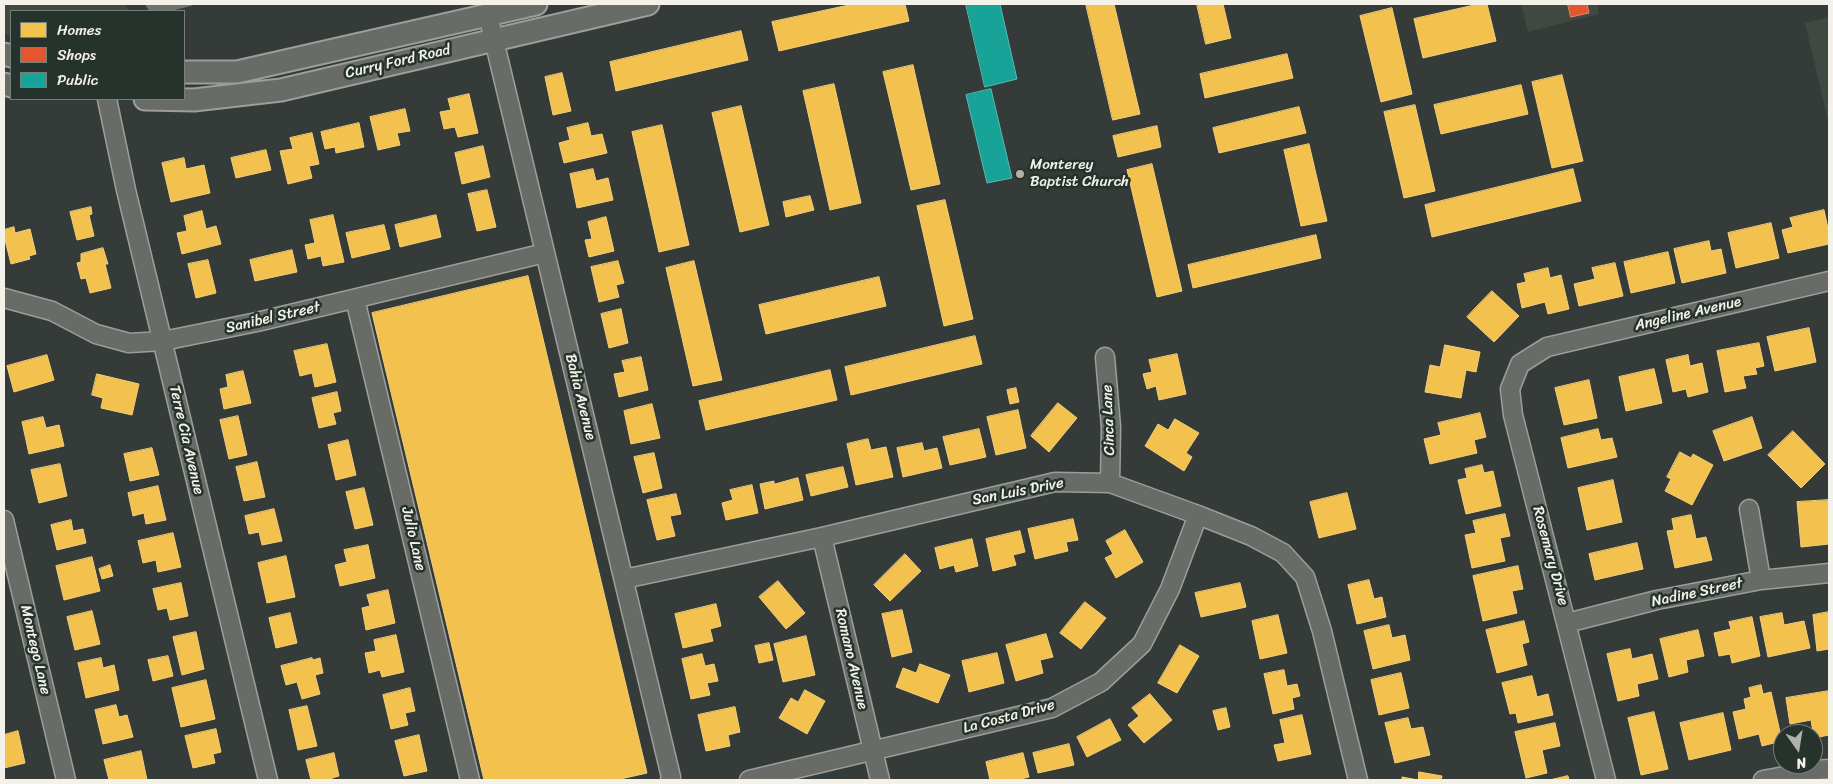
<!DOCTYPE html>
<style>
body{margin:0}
#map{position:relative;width:1833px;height:784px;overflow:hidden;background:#353b38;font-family:Sriracha,sans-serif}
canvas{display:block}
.frame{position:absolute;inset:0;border:5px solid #f4f1e8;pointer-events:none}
.legend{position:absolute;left:10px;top:10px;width:175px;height:90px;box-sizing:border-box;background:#26332d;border:1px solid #787f78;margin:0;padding:6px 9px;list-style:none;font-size:15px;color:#f4f1e8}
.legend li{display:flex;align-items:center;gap:10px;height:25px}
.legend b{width:25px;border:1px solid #787f78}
.north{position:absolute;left:1773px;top:724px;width:50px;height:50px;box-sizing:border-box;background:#26332d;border:1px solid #787f78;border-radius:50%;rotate:167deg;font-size:14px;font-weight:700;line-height:20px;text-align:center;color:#f4f1e8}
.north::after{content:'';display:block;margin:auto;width:18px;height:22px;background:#b1b1aa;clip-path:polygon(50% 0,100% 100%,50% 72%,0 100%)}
</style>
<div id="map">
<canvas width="1833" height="784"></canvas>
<div class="frame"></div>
<ul class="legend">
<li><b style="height:14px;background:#f2c14e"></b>Homes</li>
<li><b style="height:14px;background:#e4572e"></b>Shops</li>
<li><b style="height:14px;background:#17a398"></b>Public</li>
</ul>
<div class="north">N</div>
</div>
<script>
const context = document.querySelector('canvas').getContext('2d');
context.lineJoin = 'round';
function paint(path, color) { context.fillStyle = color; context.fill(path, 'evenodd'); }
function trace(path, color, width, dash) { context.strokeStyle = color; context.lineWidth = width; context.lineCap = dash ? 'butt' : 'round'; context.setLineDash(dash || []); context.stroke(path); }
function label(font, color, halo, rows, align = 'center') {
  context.font = font + ' Sriracha,sans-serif'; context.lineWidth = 5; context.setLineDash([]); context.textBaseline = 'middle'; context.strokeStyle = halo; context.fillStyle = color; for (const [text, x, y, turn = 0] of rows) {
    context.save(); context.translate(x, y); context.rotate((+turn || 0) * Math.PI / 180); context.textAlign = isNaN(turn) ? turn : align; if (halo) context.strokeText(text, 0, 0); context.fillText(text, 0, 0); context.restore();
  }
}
const built = new Path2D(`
 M4,4H126L128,11H11V36L4,34Z
 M1521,4H1597L1599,14L1528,32Z
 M1829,17V125L1805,23Z`);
const water = new Path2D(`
 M145,4H193L191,6L170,11H149Z`);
const homes = new Path2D(`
 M854,4H905L909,21L779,51L772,22Z
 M1086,4H1114L1140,114L1113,120Z
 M1197,4H1223L1231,38L1206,44Z
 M1479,4H1487L1496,41L1423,58L1414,19Z
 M1392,8L1412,94L1381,102L1360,16Z
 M741,31L748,60L616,91L610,62Z
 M1287,54L1293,78L1205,98L1200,74Z
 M913,65L940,184L911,190L883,72Z
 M562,73L571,111L553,115L545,77Z
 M1562,75L1583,161L1552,168L1532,82Z
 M834,84L861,203L830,210L803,91Z
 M1521,85L1528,114L1441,134L1434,105Z
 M469,94L478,133L458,137L455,127L444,129L440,112L451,110L448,99Z
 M1415,105L1435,191L1404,198L1384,112Z
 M741,106L769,225L740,232L712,113Z
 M1299,107L1306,133L1219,153L1213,128Z
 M405,109L410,131L397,133L400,145L378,150L370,117Z
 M359,123L364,147L336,153L335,147L325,149L321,132Z
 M588,123L591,136L602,134L607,153L564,163L559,143L570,140L567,128Z
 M662,125L689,245L659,252L632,132Z
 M1157,126L1161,147L1118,157L1113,136Z
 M312,133L319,164L309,166L312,178L288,184L280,151L293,149L290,138Z
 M1309,144L1327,221L1301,226L1284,150Z
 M483,146L490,177L462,184L455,153Z
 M266,150L271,170L236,178L231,158Z
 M184,158L186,169L204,165L210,193L171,202L162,163Z
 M1152,164L1182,291L1157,297L1127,170Z
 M593,169L596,181L608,178L613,200L577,208L570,174Z
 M1573,169L1581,201L1432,237L1425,205Z
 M487,190L496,227L477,231L468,194Z
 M810,196L814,210L786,217L783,202Z
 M945,200L973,319L944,326L917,206Z
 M91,207L92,214L89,215L94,236L77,240L70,212Z
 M1824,210L1829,233V244L1788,253L1782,230L1793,227L1790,218Z
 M202,211L206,229L216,226L221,244L182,254L177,233L187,231L184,216Z
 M333,215L344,262L323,266L321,256L308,259L305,245L315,243L310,220Z
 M436,215L441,237L400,247L395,225Z
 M606,217L614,251L589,257L585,240L592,239L588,222Z
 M1771,223L1779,258L1736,268L1728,233Z
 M384,225L390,249L352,258L346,233Z
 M14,227L15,233L30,229L36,254L29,256L30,259L11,264L4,236V230Z
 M1316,235L1321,258L1193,288L1188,265Z
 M1709,241L1711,251L1721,249L1726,273L1682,283L1674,249Z
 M103,248L108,264H105L111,288L90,293L86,278L81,279L77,263L81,262V254Z
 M292,250L297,272L255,281L250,260Z
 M1668,252L1675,283L1631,293L1624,262Z
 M208,260L216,293L196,298L188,264Z
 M618,261L624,283L616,285L619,297L599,302L591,267Z
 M694,261L722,380L693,386L666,268Z
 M1615,263L1623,296L1579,306L1574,284L1595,279L1592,268Z
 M1548,268L1550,278L1561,275L1569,309L1548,314L1545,302L1522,308L1517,284L1526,282L1524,274Z
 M528,276L647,773L616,780H484L372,313Z
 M879,277L886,306L766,334L759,305Z
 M1492,291L1519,316L1494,342L1467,317Z
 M621,309L628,343L609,348L601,314Z
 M1809,328L1816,362L1775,371L1767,337Z
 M975,336L982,364L851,395L845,367Z
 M1759,343L1764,366L1755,368L1757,374L1743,376L1746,388L1725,392L1717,351Z
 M327,344L336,382L315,387L312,373L300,376L294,351Z
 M1445,345L1480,352L1476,372L1466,370L1461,398L1425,392L1430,365L1440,367Z
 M1177,354L1186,394L1159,400L1156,386L1147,389L1143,374L1152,372L1149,360Z
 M47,355L54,380L14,392L7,366Z
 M1688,355L1690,366L1702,363L1708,392L1688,397L1686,389L1673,392L1666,360Z
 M641,357L648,390L619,397L614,374L625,372L622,361Z
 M1654,369L1662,403L1626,411L1619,377Z
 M830,370L837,400L706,430L699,401Z
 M243,371L251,403L224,409L220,389L228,387L226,375Z
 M97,374L139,384L132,415L101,408L103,398L92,395Z
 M1589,380L1597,418L1564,425L1555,388Z
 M1016,388L1019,402L1010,404L1007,390Z
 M337,392L341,411L333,413L336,424L319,428L312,398Z
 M1058,403L1077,418L1049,452L1031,436Z
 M652,404L660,438L631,444L624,411Z
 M1018,410L1026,448L996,455L987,417Z
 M1480,413L1486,437L1474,440L1477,453L1430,464L1424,439L1441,435L1438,423Z
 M238,416L247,455L229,459L220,420Z
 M43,417L46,428L59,425L64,446L29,454L22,422Z
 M1752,417L1762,448L1724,461L1713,431Z
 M1175,419L1199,433L1186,453L1192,457L1184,471L1145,446L1158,424L1168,430Z
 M979,429L986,457L950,465L943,437Z
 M1598,429L1601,440L1612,438L1617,457L1568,468L1561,438Z
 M1793,431L1825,464L1801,488L1768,455Z
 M868,439L871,450L886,447L893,477L856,485L847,444Z
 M348,440L356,475L336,480L328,445Z
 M922,443L924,451L937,448L942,468L903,477L897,448Z
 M152,448L159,475L130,481L124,454Z
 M1680,452L1691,458L1693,454L1713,465L1692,505L1665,491L1671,479L1667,477Z
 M654,453L662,488L643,493L634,457Z
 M257,462L265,497L244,501L236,467Z
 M60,464L67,496L39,503L31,470Z
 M1482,465L1484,473L1493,471L1501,506L1466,514L1458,480L1467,478L1465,469Z
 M843,467L848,487L811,496L806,475Z
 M798,478L803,500L765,509L760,484L774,481V484Z
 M1613,480L1622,522L1587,530L1578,488Z
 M752,485L758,513L726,520L722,503L733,500L730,490Z
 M158,486L166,520L146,524L144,513L133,516L128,493Z
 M364,488L373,525L355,529L346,492Z
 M1347,493L1356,529L1319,538L1310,502Z
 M676,494L681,514L670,516L675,536L657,540L647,500Z
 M1829,500V544L1801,547L1797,502Z
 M274,509L282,541L262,545L259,532L249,534L245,516Z
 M1505,514L1510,536L1500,538L1505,561L1472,568L1465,535L1476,533L1473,521Z
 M1691,515L1696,539L1706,537L1712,560L1675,568L1667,531L1674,530L1672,519Z
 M1073,519L1078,540L1066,542L1068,551L1035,559L1028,529Z
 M71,520L73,531L83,529L86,543L57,550L51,525Z
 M1125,530L1143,562L1116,578L1105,558L1113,554L1106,541Z
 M1020,531L1025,552L1013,555L1016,565L993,571L986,539Z
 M173,533L181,567L158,572L156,560L143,563L138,541Z
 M972,539L978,566L956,572L954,565L940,569L935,548Z
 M1637,543L1643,569L1595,580L1589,554Z
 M368,545L375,578L340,586L335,565L347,562L344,550Z
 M905,554L921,571L890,601L874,585Z
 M286,556L295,597L267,603L258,563Z
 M92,557L100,591L64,600L56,566Z
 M110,565L113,576L102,579L99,569Z
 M1518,566L1523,589L1512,591L1517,613L1483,621L1473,576Z
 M1369,580L1374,599L1382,597L1386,617L1357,624L1348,585Z
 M778,581L805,613L786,629L759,597Z
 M181,583L188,616L170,620L167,608L158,610L153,589Z
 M1240,583L1246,607L1201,617L1195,593Z
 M388,590L395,623L366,630L362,608L370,606L367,595Z
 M1085,602L1106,618L1081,649L1060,633Z
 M716,604L721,626L710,629L713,641L683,648L675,614Z
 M902,610L912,652L892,657L882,614Z
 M92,611L100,644L75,650L67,617Z
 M1829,612V649L1817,651L1813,615Z
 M290,613L297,643L276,648L269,618Z
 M1782,613L1784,625L1804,621L1810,648L1768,657L1760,617Z
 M1278,615L1287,653L1260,659L1252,621Z
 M1752,617L1760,656L1732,663L1730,654L1719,656L1714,633L1731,629L1729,622Z
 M1524,621L1529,642L1522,644L1527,665L1497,673L1486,630Z
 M1389,625L1392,638L1405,635L1410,660L1373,669L1364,631Z
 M1698,630L1704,656L1686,660L1688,672L1669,677L1660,639Z
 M196,632L204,669L182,675L173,637Z
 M1046,634L1053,657L1040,660L1043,673L1016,681L1006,645Z
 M396,635L404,672L382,677L380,670L369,673L365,653L376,651L374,640Z
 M806,636L815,675L783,682L774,644Z
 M769,643L773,660L759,663L755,646Z
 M1180,645L1199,656L1177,693L1158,683Z
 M1630,649L1632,659L1652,654L1658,679L1637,684L1639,696L1618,701L1607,654Z
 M997,653L1004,683L969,692L962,661Z
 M702,654L705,666L714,664L718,681L707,683L710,695L691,699L682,659Z
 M168,656L173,676L153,681L148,660Z
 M101,658L103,668L114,665L119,690L86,698L78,663Z
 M312,658L313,660L320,658L323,673L315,675L320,694L302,699L297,682L286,685L281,666Z
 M920,664L950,675L938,703L896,687L903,668L916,673Z
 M1284,670L1287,686L1297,684L1300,696L1292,698L1294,709L1273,714L1264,674Z
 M1401,673L1409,708L1379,715L1371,680Z
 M1532,676L1537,697L1548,694L1553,715L1518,723L1516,713L1510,714L1502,683Z
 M206,680L215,719L181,727L172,688Z
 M1761,685L1763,694L1771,692L1782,741L1762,746L1759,734L1739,739L1733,712L1746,709L1744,699L1751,697L1749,688Z
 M410,688L415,711L405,713L408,725L391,729L383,695Z
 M805,690L825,701L807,734L779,718L791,698L798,702Z
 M1829,691V735L1814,738L1811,720L1790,724L1786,698Z
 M1150,694L1172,720L1144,743L1128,725L1139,716L1132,708Z
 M116,705L119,717L127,715L133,737L103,744L95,710Z
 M307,706L317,746L298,750L289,710Z
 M735,707L740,732L728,735L730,746L706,751L698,715Z
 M1226,708L1230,727L1218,730L1213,711Z
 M1654,712L1668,769L1641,775L1628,718Z
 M1723,713L1731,750L1689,760L1680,723Z
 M1302,715L1311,754L1278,761L1274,745L1285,743L1280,720Z
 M1408,718L1411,729L1423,727L1430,755L1395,763L1385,723Z
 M1110,719L1121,740L1087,757L1077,737Z
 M1555,723L1560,746L1542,750L1547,773L1526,778L1515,732Z
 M216,729L221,752L213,754L215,763L193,768L185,736Z
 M18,731L25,763L4,768V735Z
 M419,735L427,771L404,776L395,741Z
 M1069,744L1074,765L1038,773L1033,753Z
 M141,751L147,780H109L104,760Z
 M334,753L339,776L332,778V780H311L306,760Z
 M1023,753L1029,777L1016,780H990L986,762Z
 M1419,772L1442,776L1441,780H1402V777L1418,780Z
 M1568,776L1569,780H1550Z`);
const shops = new Path2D(`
 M1568,4H1587L1589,13L1571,17Z`);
const public = new Path2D(`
 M966,4H1000L1017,79L985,87Z
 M991,89L1012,178L987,183L966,95Z`);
const minor = new Path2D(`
 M488,15L671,777L670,780
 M107,99L126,190L268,780
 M4,298L52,311L96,334L129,343L163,341L257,322L545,253
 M355,299L470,780
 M1105,357L1111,427L1110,483
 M1749,509L1761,580
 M4,520L66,780
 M822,537L880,780
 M624,579L822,537L1055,482L1110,483L1198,515L1251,536L1283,553L1305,577L1322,631L1358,780
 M1567,623L1657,600L1761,580L1829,573
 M749,780L1052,708L1101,682L1142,644L1170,589L1198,515
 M1606,780L1513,415L1510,389L1520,364L1547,347L1829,281
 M1763,780L1816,770L1829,769`);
const major = new Path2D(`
 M4,54L11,56
 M184,72H237L536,4
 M4,84L11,86
 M145,99L194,100L281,90L648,4`);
const markers = [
 [1020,174,5,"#b1b1aa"]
];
const streetNames = [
 ["Curry Ford Road",398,62,-13],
 ["Angeline Avenue",1688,314,-13],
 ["Sanibel Street",273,318,-13],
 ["Bahia Avenue",580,397,76],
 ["Cinca Lane",1109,420,-92],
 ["Terre Cia Avenue",186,440,77],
 ["San Luis Drive",1018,492,-11],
 ["Julio Lane",413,539,77],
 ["Rosemary Drive",1550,556,75],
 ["Nadine Street",1697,593,-12],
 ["Montego Lane",35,650,77],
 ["Romano Avenue",851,659,77],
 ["La Costa Drive",1009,717,-15]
];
const poiNames = [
 ["Monterey",1030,165],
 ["Baptist Church",1030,182]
];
paint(built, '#3f4942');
paint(water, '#6d736d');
paint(homes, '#f2c14e');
trace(homes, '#f3cf7c', 1);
paint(shops, '#e4572e');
trace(shops, '#e98566', 1);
paint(public, '#17a398');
trace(public, '#59bab0', 1);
trace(minor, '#9c9e9b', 21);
trace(major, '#9c9e9b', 25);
trace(minor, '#686b66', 18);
trace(major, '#686b66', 21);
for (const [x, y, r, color] of markers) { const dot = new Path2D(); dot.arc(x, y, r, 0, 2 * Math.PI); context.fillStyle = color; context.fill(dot); trace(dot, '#26332d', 2); }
label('15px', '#f4f1e8', '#26332d', streetNames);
label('15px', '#f4f1e8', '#26332d', poiNames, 'left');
</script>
